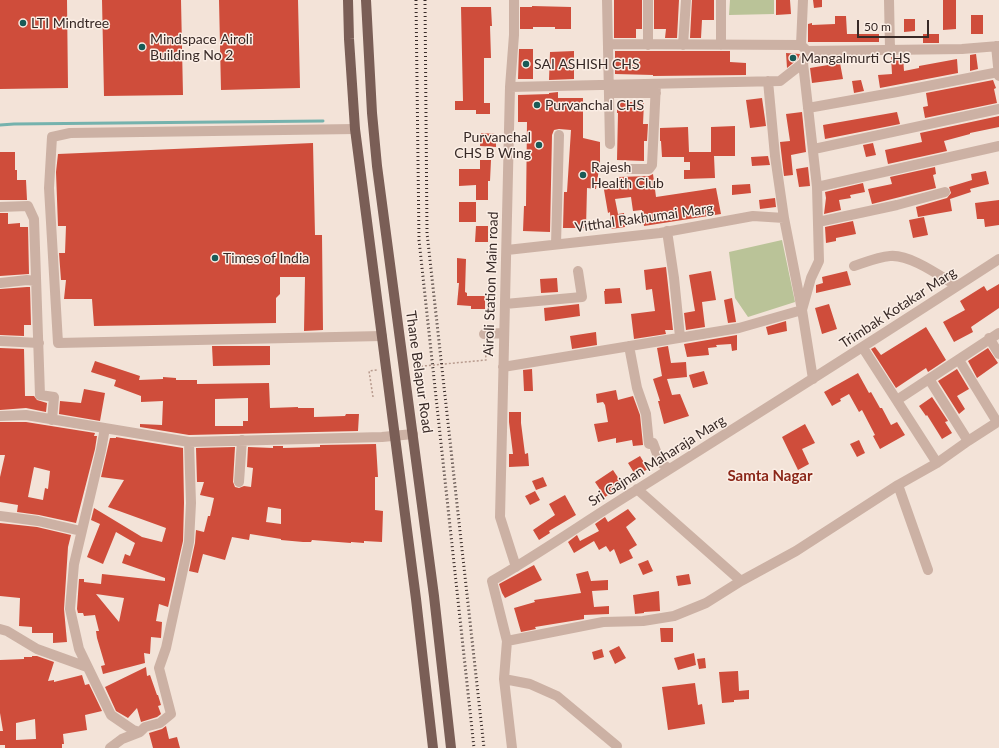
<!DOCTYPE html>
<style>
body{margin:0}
#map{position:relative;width:999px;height:748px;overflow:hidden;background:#f3e3d8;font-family:Lato,sans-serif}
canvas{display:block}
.scale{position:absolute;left:857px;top:20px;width:72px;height:18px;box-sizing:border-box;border:2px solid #372926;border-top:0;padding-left:5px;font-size:12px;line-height:14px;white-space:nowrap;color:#372926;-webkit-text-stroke:3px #fbeee5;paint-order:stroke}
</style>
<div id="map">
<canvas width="999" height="748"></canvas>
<div class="scale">50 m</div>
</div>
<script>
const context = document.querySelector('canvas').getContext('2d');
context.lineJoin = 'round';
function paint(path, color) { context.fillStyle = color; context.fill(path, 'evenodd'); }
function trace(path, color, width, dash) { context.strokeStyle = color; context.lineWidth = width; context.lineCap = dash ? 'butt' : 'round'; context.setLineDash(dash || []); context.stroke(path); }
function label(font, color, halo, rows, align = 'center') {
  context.font = font + ' Lato,sans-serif'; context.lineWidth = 3; context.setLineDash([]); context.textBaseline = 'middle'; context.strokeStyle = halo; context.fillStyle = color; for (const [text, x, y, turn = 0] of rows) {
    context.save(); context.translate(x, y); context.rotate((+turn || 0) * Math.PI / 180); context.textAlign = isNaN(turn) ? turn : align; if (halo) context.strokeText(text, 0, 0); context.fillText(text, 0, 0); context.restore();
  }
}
const green = new Path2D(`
 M730,0H774V14L729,15Z
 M782,240L795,302L748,317L735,298L729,252Z`);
const stream = new Path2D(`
 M0,125L14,124L323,121`);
const building = new Path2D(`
 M0,0H67L68,88L0,89Z
 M102,0H181L183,95L104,96Z
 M219,0H298L300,88L221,90Z
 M614,0H642V29H636V38H614Z
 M654,0H679L677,38H665L666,29H654Z
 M692,0H714V20H702L701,38H690Z
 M776,0H790L791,14L776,15Z
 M813,0H822V7L814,8Z
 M943,0H956V29L943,30Z
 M532,6L571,7V29H555V27H533V29H520V7H532Z
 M461,7H491L492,26H490L491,58H484V103H490V114H476V110H455V101H463Z
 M971,15H983V34H971Z
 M835,16H846L847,34H879V42H808V24L812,23V25L835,24Z
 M904,19H915V31L904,32Z
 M923,34H939V43H923Z
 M519,49H533V79H518Z
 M574,51V79L549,80L550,52Z
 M615,51H730V62L746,63V75L653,76V75L615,74Z
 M786,53L800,54L798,59L787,68Z
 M976,54L978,69L970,71V55Z
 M903,56L904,71L919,68V66L957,59L958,73L880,88L878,75L892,74L891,57Z
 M840,63L843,79L812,83L810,68Z
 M861,80L864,91L854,93L852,81Z
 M993,80L996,88L994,89L997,103L925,118L923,107L928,106L926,93Z
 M558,92V98H583V138L600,142V162L596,189L587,188L586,228H563L564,192H567L571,130L559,129L554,130L552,135L550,232L523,231L524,206H526L527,122H518V95L549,94V93Z
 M762,98L766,126L750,128L746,100Z
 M617,102H644L643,124H648L647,141H644V161L617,160L618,113H617Z
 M802,112L806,152L791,155L793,175L784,176L780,142L790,141L786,114Z
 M897,112L900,124L825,139L823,125Z
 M999,116V127L970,133V134L944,141L947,151L888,164L885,150L922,142L920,133Z
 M735,126V156H714L715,178L684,179V170H690V162H684V157H662L661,141H660V128L688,127L689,152H711V127Z
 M481,133L496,134V147L480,146Z
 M313,143L315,235H322L323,330L304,331L305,277H280V294L276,298V323L94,326L92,299H64L66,280H61L59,253H65L66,226H58L56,172L58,154Z
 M873,143L876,155L866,157L863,145Z
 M0,152H15V170H17V180H26L27,200H0Z
 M768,156L770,165L752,166L751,157Z
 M480,160H491L490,181H488V200H476V185L459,186V169H480Z
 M808,167L810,186L799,187L796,169Z
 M935,167L936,174L933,175L936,188L872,204L868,189L892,184L890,177Z
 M986,171L989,184L970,189L971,192L950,199L952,211L918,217L916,207L947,198L951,193L949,187L972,180L971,174Z
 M653,174L656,197L716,188L721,214L644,226L642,210L633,211L631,197L615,199L618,214L624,213L625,227L611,229L610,212L608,213L603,184L619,183L618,177L649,176Z
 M863,183L865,192L850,195L851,198L839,200L841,210L824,214L826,198L825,192Z
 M750,184L751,193L732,195V185Z
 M775,198L776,207L760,209L759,200Z
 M999,200V225L985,227L984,219H977L975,203Z
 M459,202H476V222H459Z
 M0,213H8V224L20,223V227H28L29,274L0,276Z
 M924,217L928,235L913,238L909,220Z
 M853,221L856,234L836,238V241L826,243L825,227Z
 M476,226H488V242H475Z
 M457,258L466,259L465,292L467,293V296H485V309H471V306L457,305L459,283H457Z
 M666,267L673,330H665L666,334L634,339L631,314L655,311L652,289L646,290L644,270Z
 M711,271L716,300L702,302L705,327L686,330L684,313L695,311L689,275Z
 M847,271L851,285L816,293V285L823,283L822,277Z
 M557,278L558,292L541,293L540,279Z
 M999,284V308L971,327L973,332L954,342L943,322L965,310L960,301L984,286L987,291Z
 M27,287H30L31,325H24V336L0,335V289Z
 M620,288L622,303L605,304L604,291H605V289Z
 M732,298L736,322L728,323L724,300Z
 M579,304L580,316L545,321L544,308Z
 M829,304L837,329L822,334L815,308Z
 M786,321L787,331L768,335L766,327Z
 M926,327L946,360L928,372L926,368L896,388L871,349L875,347L881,355Z
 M596,332L597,345L572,349L570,336Z
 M737,335V350L732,351L731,344L716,345L717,347L708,348L709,355L687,357L684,344Z
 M212,346H270V365L213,366Z
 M668,346L671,363L686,362L687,377L667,379L672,395L680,394L689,416L664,424L658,401H660L653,379L662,376L657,348Z
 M0,348L24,349L25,396H34L37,400L47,403L46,412L26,408L0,410Z
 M988,348L998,363L977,378L968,361Z
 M95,361L140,376L139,380L163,379V377L176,378V380H197V384L269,383L270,408L298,407V408H314V417L345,416L346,414H359L358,431L189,435L140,427V424L162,425L163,401L141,402V396L114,386L116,380L91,372ZM248,398V421H243V426H215V399Z
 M532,369L533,391H524L523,370Z
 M957,369L969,389L957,396L965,409L959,414L938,381Z
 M704,371L708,384L693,388L689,375Z
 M858,373L869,393L871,392L880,408H882L891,425L897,422L905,435L880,449L873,436L875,435L862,410L859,412L849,394L840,399L841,401L832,406L824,392Z
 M84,389L105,393L100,421L59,414L60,401L81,403Z
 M616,390L618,400L633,396L640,415L643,445L633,446L632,440L616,443V438L598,442L594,424L608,422L605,405L603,402L597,403L596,394Z
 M932,397L948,421L945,422L952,433L942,439L927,415L926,416L919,406Z
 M509,412H521V423L525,454L528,453L529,466L509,467V454H513L509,422Z
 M0,422H26L95,433L94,436H97L95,449L76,523L39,515L17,512L18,505L0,502V477L5,455H0ZM34,467L50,471L48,489L45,488L43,500L28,497Z
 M805,424L815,443L802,449L809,464L798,470L782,437Z
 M116,437L183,448L184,503L183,541L168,607L159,604L156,621L162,622L161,638L151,637L150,654L144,653L145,663L103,674L101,666L105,665L97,638L96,631H99L95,615L84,616L83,613H78L77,609L79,579H84V582L101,584L102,574L165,581V578L122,563L125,554L130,556L135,543L116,532L103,564L87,557L100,524L91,520L94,508L142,537L162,542L166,528L108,507L124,480L101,477L110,438H116ZM96,594L124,598L119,622Z
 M859,440L865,453L857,457L850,444Z
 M376,444L378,477H375V510L383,511L382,542L364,541V543L351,542V543L312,540L311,542H303L281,540V539L250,534L249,540L232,537L225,560L203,554L198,573L189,571L195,543L196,530L204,532L208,516H210L214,498L200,495L204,482H197L196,448L235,447L233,482L235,487L239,488L244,486L251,487L253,468L247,467L248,447L273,448V446H283V448L320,447V445ZM268,507L281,509V524L266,522Z
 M640,456L648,469L636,476L628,463Z
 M613,470L623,485L605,497L595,482Z
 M543,477L547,486L536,490L532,481Z
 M535,491L540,500L530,505L525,496Z
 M565,495L576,515L549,531L550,533L539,540L533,530L555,515L549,504Z
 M628,509L636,519L626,527L637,545L629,550L633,558L620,564L614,549L610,552L606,546L599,550L594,541L574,553L568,542L577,535L580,541L599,531L595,524L605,517L608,522Z
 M0,523L37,527L71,535L68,547L64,609L67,642L53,643V633H32V627L19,626L20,598L0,596Z
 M648,560L653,571L643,575L638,564Z
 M534,565L542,580L505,598L502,593L499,584Z
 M588,571L591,581L608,580V590L592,591L594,607L609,606V614L584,615V619L535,627L536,629L521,632L514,608L535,602L534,600L581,593L576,574Z
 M689,574L691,584L678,586L676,576Z
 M659,591L660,611L644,612V613L635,614L633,595Z
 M660,628H673V642H661Z
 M619,646L626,658L615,664L609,651Z
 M602,649L604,657L594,660L592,652Z
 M694,653L696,665L678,670L674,658Z
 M32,656H37L54,662L48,681L54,680V682L82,675L85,685L89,684L102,711L85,715L87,730L63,734L64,744H62V748H5V745H0V731H3L0,713V660L24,659V657H32ZM35,719L36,739L16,740V723Z
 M705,658L706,668L699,669L697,659Z
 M146,667L147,676L150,675L157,695H158L161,705L158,706L161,714L157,717L141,722L137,708L128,718L116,711L105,687Z
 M738,671L739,691L749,690V699L734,700V702L722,703L719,672Z
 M695,683L698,705L702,704L705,724L668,730L662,687Z
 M166,726L169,739L177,737L180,748H153L149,733L162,729Z`);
const path = new Path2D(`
 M413,367L486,360L485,343
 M418,367L427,405L419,409
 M373,397L369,371L377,370`);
const minor = new Path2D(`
 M514,0V35L510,87L500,517L516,567
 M607,0L610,144
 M721,0V45
 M889,0L890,49
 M608,44L801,45L807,51L962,49L999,46
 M648,45V0
 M683,45L686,0
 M801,45L803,0
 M996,46L999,76
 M768,81L775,156L784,218L802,310L813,379
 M510,87L780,81L803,63L805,58
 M610,93H656
 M808,108L897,92L999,72
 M355,129L70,133L52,137L49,188L58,343L382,336
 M814,149L999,109
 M628,169H649L652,165L656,84
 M817,187L999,146
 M0,207L28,206L34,219L40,395L54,397L52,420
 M818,222L897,205L945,192
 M667,231L674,278L680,337
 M556,244L559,135
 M507,250L660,233L753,216L784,218
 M854,266C866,262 878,257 890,256C910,254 940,276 957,286
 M0,283L27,280L36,281
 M505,304L582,297L578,271
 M484,334L504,333
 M989,338L999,354
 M0,341L39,343
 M629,346L637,388L646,414L649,444L653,443L660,462L669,469
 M863,348L937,463
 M959,360L997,422
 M503,367L739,328L802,310L811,278L819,261L817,187L803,63
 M929,379L968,441
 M897,400L999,333
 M0,416L26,415L189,442L382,437L413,434
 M105,428L101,450L74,564L70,609L79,649L111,715L133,730L140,732L145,727L160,723L171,714L159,668L166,648L189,542L191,503L189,442
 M239,482L242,440
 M898,485L928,570
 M637,489L741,581
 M0,516L38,521L81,531
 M0,629L7,631L37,649L87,667
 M507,641L603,622L643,621L674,616L706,603L741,581L796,551L898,485L937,463L968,441L999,421
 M504,679L530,684L557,696L617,746
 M110,748L122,739L140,732
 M512,748L504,679L507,641L492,581C542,552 589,519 638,489C759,413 879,337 999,259`);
const major = new Path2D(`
 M348,0L349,39L355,129L416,599L433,748
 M366,0L372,113L377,166L434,596L451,748`);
const rail = new Path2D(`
 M416,0L419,240L474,748
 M425,0L427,233L484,748`);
const markers = [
 [23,23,4,"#195b57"],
 [142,47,4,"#195b57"],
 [793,58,4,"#195b57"],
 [526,64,4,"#195b57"],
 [537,105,4,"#195b57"],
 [539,145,4,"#195b57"],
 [583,175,4,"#195b57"],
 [215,258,4,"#195b57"]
];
const poiNames = [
 ["LTI Mindtree",31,23],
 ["Mindspace Airoli",150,39],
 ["Building No 2",150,55],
 ["Mangalmurti CHS",801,58],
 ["SAI ASHISH CHS",534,64],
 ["Purvanchal CHS",545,105],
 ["Purvanchal",531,137,"right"],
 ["CHS B Wing",531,153,"right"],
 ["Rajesh",591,167],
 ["Health Club",591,183],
 ["Times of India",223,258]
];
const streetNames = [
 ["Vitthal Rakhumai Marg",644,218,-8],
 ["Airoli Station Main road",491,284,-88],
 ["Trimbak Kotakar Marg",898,308,-33],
 ["Thane Belapur Road",419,372,82],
 ["Sri Gajnan Maharaja Marg",657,461,-32]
];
const neighbourhoodNames = [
 ["Samta Nagar",770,476]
];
paint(green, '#bac398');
trace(stream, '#75b2ad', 3);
paint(building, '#cf4d3b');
trace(path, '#b89b8e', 1.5, [2, 2]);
trace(minor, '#ccb1a4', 10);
trace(major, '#7a5e56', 10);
trace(rail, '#372926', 3, [1, 3]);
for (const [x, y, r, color] of markers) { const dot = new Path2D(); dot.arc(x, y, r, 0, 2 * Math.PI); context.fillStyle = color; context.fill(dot); trace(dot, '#fbeee5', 1.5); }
label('14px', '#372926', '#fbeee5', poiNames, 'left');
label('14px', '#372926', '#fbeee5', streetNames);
label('bold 15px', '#8b2719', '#fbeee5', neighbourhoodNames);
</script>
